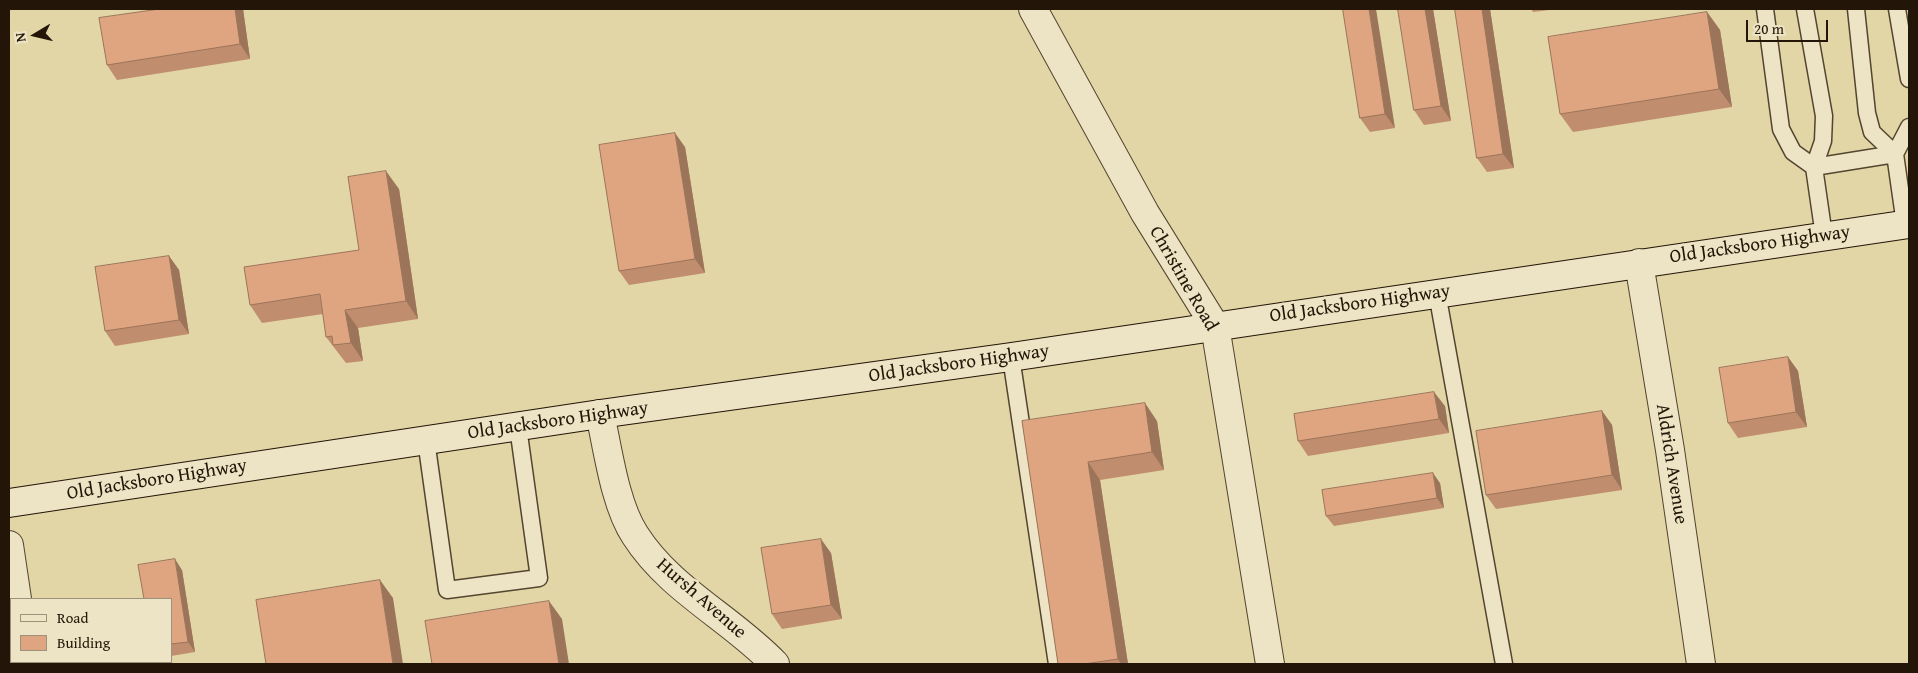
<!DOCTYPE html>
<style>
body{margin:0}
#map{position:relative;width:1918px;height:673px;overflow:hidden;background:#e2d5a6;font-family:"Gentium Book Plus",serif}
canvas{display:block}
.frame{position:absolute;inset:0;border:10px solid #231507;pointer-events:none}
.legend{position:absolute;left:10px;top:598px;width:162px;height:65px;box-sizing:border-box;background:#ece4c5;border:1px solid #9c9179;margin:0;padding:6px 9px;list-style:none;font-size:15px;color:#231507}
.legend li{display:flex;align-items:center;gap:10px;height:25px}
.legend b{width:25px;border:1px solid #9c9179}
.north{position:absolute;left:10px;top:10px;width:50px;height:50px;-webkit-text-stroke:4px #ece4c5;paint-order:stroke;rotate:261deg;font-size:14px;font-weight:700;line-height:20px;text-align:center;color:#231507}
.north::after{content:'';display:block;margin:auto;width:18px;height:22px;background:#231507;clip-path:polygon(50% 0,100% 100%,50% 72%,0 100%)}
.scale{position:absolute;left:1746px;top:20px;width:82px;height:22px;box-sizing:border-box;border:2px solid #231507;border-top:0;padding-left:6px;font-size:15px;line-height:18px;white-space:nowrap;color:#231507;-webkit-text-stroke:4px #ece4c5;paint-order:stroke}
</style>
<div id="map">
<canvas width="1918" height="673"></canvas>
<div class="frame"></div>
<ul class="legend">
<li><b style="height:6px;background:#ece4c5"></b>Road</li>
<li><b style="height:14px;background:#dfa580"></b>Building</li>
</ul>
<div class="north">N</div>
<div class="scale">20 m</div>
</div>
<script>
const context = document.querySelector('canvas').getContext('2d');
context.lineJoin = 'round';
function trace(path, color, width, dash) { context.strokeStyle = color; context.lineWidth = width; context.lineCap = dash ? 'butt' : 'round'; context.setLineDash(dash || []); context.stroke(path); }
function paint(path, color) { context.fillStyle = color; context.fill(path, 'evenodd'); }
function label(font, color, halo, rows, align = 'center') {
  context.font = font + ' "Gentium Book Plus",serif'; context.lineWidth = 5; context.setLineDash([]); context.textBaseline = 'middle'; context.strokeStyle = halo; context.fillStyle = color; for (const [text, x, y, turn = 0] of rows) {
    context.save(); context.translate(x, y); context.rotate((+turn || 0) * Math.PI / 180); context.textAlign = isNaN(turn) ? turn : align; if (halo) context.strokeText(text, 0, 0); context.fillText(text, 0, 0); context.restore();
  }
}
const lane = new Path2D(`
 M1765,9L1781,129L1793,152L1814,167L1824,236
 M1805,9L1824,116L1823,141L1814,167L1895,154
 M1856,9L1867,113L1872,132L1895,154
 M1897,9L1909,79
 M1905,224L1895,154L1909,127
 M1437,293L1504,664
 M1011,357L1057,664
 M426,440L447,590L539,578L518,427`);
const street = new Path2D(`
 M1033,9L1145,213L1215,326L1270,664
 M1639,263L1670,450L1701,664
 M600,414C608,450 615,505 635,535C670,590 731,618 775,664
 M9,545L17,599
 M27,662V664`);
const secondary = new Path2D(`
 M9,503L600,414L1011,357L1909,224`);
const wall = new Path2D(`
 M160,9H243L250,59L117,80L107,65Z
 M1343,9L1395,128L1370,132L1360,118Z
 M1398,9H1433L1451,121L1424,125L1414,110Z
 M1455,9H1490L1514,168L1487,172L1477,158Z
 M1531,9H1557L1533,12Z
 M1707,12L1720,30L1732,107L1573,132L1560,114Z
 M685,147L705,273L629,285L619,271Z
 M399,189L418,319L358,328L363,361L346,363L326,337L323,314L262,323L250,305L359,250Z
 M169,256L179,270L189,334L115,346L105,331Z
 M1788,357L1798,371L1807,427L1738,438L1728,423Z
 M1445,406L1449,433L1308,456L1298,441Z
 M1602,411L1612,425L1622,490L1496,509L1486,495Z
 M1022,421H1157L1164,470L1100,480L1128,664H1058Z
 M1440,483L1444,508L1334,526L1326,516Z
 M831,553L842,619L782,629L772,614Z
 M182,570L195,652L171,656V599Z`);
const shadedWall = new Path2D(`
 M235,9H243L250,59L240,44Z
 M1369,9H1376L1395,128L1385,114Z
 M1425,9H1433L1451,121L1441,106Z
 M1482,9H1490L1514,168L1503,154Z
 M1707,12L1720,30L1732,107L1719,89Z
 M675,133L685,147L705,273L695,259Z
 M386,171L399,189L418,319L406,301Z
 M169,256L179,270L189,334L179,320Z
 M345,310L358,328L363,361L351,343Z
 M1788,357L1798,371L1807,427L1796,412Z
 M1434,392L1445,406L1449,433L1439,419Z
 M1145,403L1157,421L1164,470L1152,452Z
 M1602,411L1612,425L1622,490L1612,475Z
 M1088,462L1100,480L1128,664H1121L1118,659Z
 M1433,473L1440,483L1444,508L1437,498Z
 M821,539L831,553L842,619L831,605Z
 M175,559L182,570L195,652L188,642Z
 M380,580L393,598L403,664H393Z
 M549,601L562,619L569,664H559Z`);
const building = new Path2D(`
 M160,9H235L240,44L107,65L99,18Z
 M1343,9H1369L1385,114L1360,118Z
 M1398,9H1425L1441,106L1414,110Z
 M1455,9H1482L1503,154L1477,158Z
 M1707,12L1719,89L1560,114L1548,37Z
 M675,133L695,259L619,271L599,145Z
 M386,171L406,301L345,310L351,343L333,345L332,336L326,337L320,294L250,305L244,267L359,250L348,177Z
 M169,256L179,320L105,331L95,267Z
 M1788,357L1796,412L1728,423L1719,368Z
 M1434,392L1439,419L1298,441L1294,414Z
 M1145,403L1152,452L1088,462L1118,659L1084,664H1058L1022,421Z
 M1602,411L1612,475L1486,495L1476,431Z
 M1433,473L1437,498L1326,516L1322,490Z
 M821,539L831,605L772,614L761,548Z
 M175,559L188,642L171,644V599H144L138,565Z
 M380,580L393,664H266L256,600Z
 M549,601L559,664H432L425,621Z`);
const streetNames = [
 ["Old Jacksboro Highway",1760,245,-8],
 ["Christine Road",1183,279,60],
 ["Old Jacksboro Highway",1360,304,-8],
 ["Old Jacksboro Highway",959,364,-8],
 ["Old Jacksboro Highway",558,421,-8],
 ["Aldrich Avenue",1671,464,81],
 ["Old Jacksboro Highway",157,480,-9],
 ["Hursh Avenue",701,599,41]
];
trace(lane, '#53452f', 19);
trace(street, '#53452f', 30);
trace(secondary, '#231507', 30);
trace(lane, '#ece4c5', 16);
trace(street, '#ece4c5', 28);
trace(secondary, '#ece4c5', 28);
paint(wall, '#c08e6e');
paint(shadedWall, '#9c745a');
paint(building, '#dfa580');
trace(building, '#9c745a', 1);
label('19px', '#231507', '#ece4c5', streetNames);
</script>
